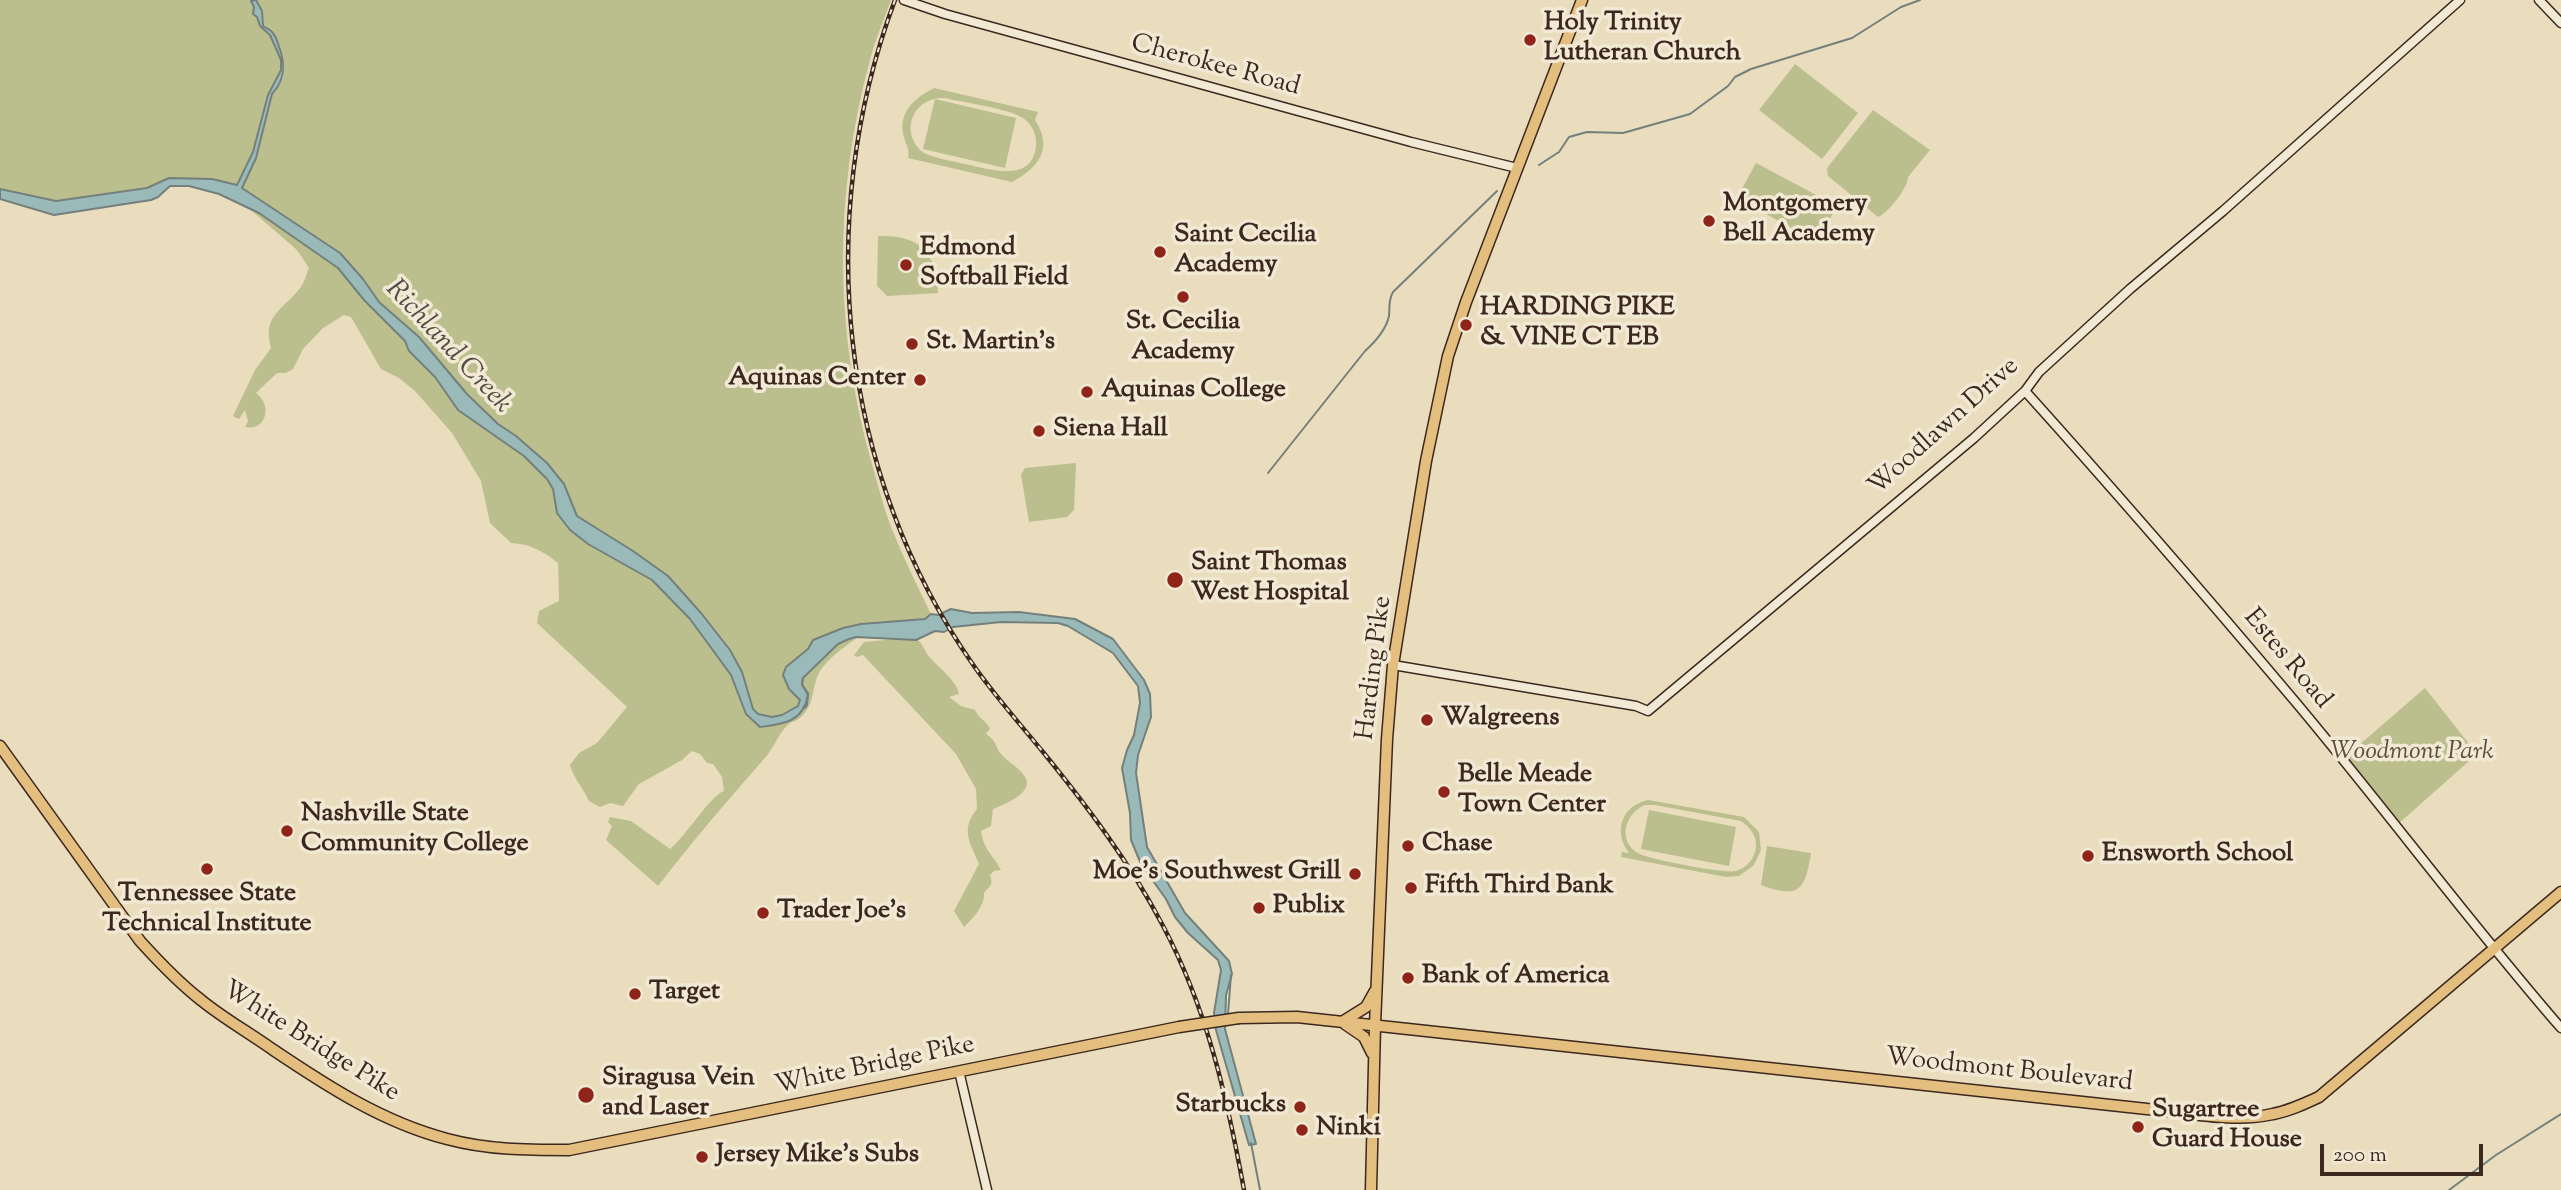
<!DOCTYPE html>
<style>
body{margin:0}
#map{position:relative;width:2561px;height:1190px;overflow:hidden;background:#e9ddbd;font-family:"Sorts Mill Goudy",serif}
canvas{display:block}
.scale{position:absolute;left:2320px;top:1144px;width:163px;height:32px;box-sizing:border-box;border:4px solid #3c281f;border-top:0;padding-left:9px;font-size:21px;line-height:24px;white-space:nowrap;color:#3c281f;-webkit-text-stroke:5px #f1e9d4;paint-order:stroke}
</style>
<div id="map">
<canvas width="2561" height="1190"></canvas>
<div class="scale">200 m</div>
</div>
<script>
const context = document.querySelector('canvas').getContext('2d');
context.lineJoin = 'round';
function paint(path, color) { context.fillStyle = color; context.fill(path, 'evenodd'); }
function trace(path, color, width, dash) { context.strokeStyle = color; context.lineWidth = width; context.lineCap = dash ? 'butt' : 'round'; context.setLineDash(dash || []); context.stroke(path); }
function label(font, color, halo, rows, align = 'center') {
  context.font = font + ' "Sorts Mill Goudy",serif'; context.lineWidth = 7; context.setLineDash([]); context.textBaseline = 'middle'; context.strokeStyle = halo; context.fillStyle = color; for (const [text, x, y, turn = 0] of rows) {
    context.save(); context.translate(x, y); context.rotate((+turn || 0) * Math.PI / 180); context.textAlign = isNaN(turn) ? turn : align; if (halo) context.strokeText(text, 0, 0); context.fillText(text, 0, 0); context.restore();
  }
}
const green = new Path2D(`
 M0,0H891C884,20 875,40 870,60C833,196 834,336 874,471C879,489 884,509 891,527C903,557 917,585 931,614L925,619L874,622C858,640 837,649 822,668C811,682 816,703 802,716C799,720 793,721 789,724C778,733 774,749 764,759C727,801 692,842 658,886L606,840L612,826L608,822L610,817L631,821L670,849C686,836 710,796 724,791L722,777L713,764L707,763L700,754L692,751L682,760L639,784L623,806L610,803L600,807L589,801C583,788 574,779 570,765L579,753L597,743L627,707L537,623L539,611L559,601L558,563C543,551 530,544 511,543L490,523L481,481L452,433L415,391L399,378L381,369L351,317L344,315L323,328L303,349L293,369L286,373H277L256,393C273,405 266,432 245,427L248,421L245,410L239,419L233,416L255,370L271,348C262,315 283,310 300,288C305,282 306,274 309,268L297,250L252,211L240,190L212,179L56,201L0,189Z
 M1795,64L1858,113L1822,159L1759,110Z
 M934,88L1038,112L1035,120C1054,149 1038,168 1012,182L908,158C910,149 906,146 904,137C897,112 915,98 934,88ZM945,98C965,103 1007,108 1023,118C1032,124 1037,135 1036,146C1032,184 989,169 965,164C952,161 937,159 924,153C898,133 913,96 945,98Z
 M935,99L1016,118L1005,168L923,149Z
 M1873,110L1930,150L1908,177C1908,188 1888,213 1878,217L1828,176L1827,168Z
 M1756,163L1837,206L1817,242L1737,198Z
 M878,236C920,235 936,251 938,293L887,296L877,286Z
 M1076,463L1074,510L1067,517L1029,522L1021,475L1025,468Z
 M907,638L917,639C922,644 924,648 927,654C936,666 957,680 959,694L949,697L961,706L975,710C978,718 987,721 990,729L986,734C999,743 994,746 1002,755C1008,762 1017,766 1023,774C1038,791 1006,804 993,809L991,826L981,831C984,851 993,854 1001,870L994,871L990,875C994,886 989,886 984,893C985,906 973,918 964,927L954,911L979,864C970,842 960,830 977,809L976,789L956,754L863,655L857,657L854,655L864,642Z
 M2425,688L2477,754L2398,824L2344,758Z
 M1648,800L1744,817L1759,832L1761,850L1754,865L1739,876L1726,877L1621,857L1622,852L1629,853C1613,832 1621,806 1648,800ZM1645,805H1655L1741,821C1750,827 1757,836 1756,847C1755,858 1747,868 1736,871C1726,874 1645,859 1636,852C1617,838 1626,813 1645,805Z
 M1649,810L1736,827L1729,866L1641,849Z
 M1767,846L1811,853C1805,891 1799,899 1761,885Z`);
const water = new Path2D(`
 M256,0L262,11L263,26C266,28 270,29 272,32C275,35 278,43 279,47C286,65 285,80 272,94L256,158L242,188L340,253L363,279L379,302L419,337L467,394L498,424L516,436L547,463L564,484L577,516L633,551L668,576L701,613L730,650L742,672L753,709L758,714L772,717L782,715L798,706L800,700L789,689L783,675L786,667L808,649L813,640L843,628L861,624L925,619L931,614L938,615L951,609L972,613L1019,612L1075,619L1113,639L1144,680L1150,694L1151,717L1138,755L1136,773L1147,847L1185,913L1229,961L1232,974L1226,995L1225,1029L1256,1144L1249,1145L1216,1030L1214,1013L1221,970L1218,960L1188,933L1175,917L1166,899L1141,864L1131,840L1130,813L1122,768L1127,750L1134,735L1140,703L1138,686L1113,653L1068,626L1058,623L1001,622L953,627L944,632L935,631L916,640L856,637L849,639L838,644L803,678L802,684L808,695C803,722 784,724 760,727L746,714L731,675L690,619L652,580L588,544L570,530L557,513L553,489L547,479L524,456L458,410L435,377L409,351L405,341L364,300L338,268L259,213L219,194L189,186H170L158,197L151,200L54,215L0,199V189L56,201L147,188L169,178L212,179L237,185L253,152L268,95L281,70V60L270,35L260,26L257,17L253,14L254,7L251,1Z`);
const stream = new Path2D(`
 M1539,165L1559,152L1569,137L1587,132L1623,133L1690,114L1728,86L1735,77L1751,69L1852,38L1901,7L1920,0
 M1268,473L1365,351C1375,342 1386,330 1389,316C1390,306 1388,301 1393,292L1497,191
 M803,678L802,685L808,693L807,705L805,708
 M1228,1014L1231,975
 M1251,1143L1260,1190
 M2449,1190L2496,1155L2561,1114`);
const secondary = new Path2D(`
 M904,0L945,14L1411,142L1517,168
 M2539,0L2561,23
 M2025,391C2116,492 2205,595 2293,699C2384,807 2468,921 2561,1028
 M1393,665L1636,706L1648,711L1974,438L2025,391L2039,372L2130,289L2223,211L2460,0
 M959,1071L987,1190`);
const primary = new Path2D(`
 M0,746L140,941C159,962 179,983 201,1000C223,1018 248,1032 272,1049C327,1086 382,1122 447,1139C488,1150 527,1150 569,1150L1179,1027
 M1239,1018L1297,1017L2147,1109C2187,1112 2233,1123 2273,1114C2289,1111 2304,1104 2319,1097L2561,892
 M1342,1022L1366,1007L1375,991
 M1345,1024L1364,1037L1372,1053
 M1371,1190L1375,1025L1387,739L1393,665L1426,461L1448,356L1466,302L1582,0`);
const rail = new Path2D(`
 M895,0C813,219 838,473 974,666C995,696 1020,724 1043,752C1087,806 1130,863 1162,924C1207,1008 1227,1097 1244,1190`);
const primaryBridge = new Path2D(`
 M1179,1027L1239,1018`);
const markers = [
 [1530,40,7,"#8f2418"],
 [1709,221,7,"#8f2418"],
 [1160,252,7,"#8f2418"],
 [906,265,7,"#8f2418"],
 [1183,297,7,"#8f2418"],
 [1466,325,7,"#8f2418"],
 [912,344,7,"#8f2418"],
 [920,380,7,"#8f2418"],
 [1087,392,7,"#8f2418"],
 [1039,431,7,"#8f2418"],
 [1175,580,9,"#8f2418"],
 [1427,720,7,"#8f2418"],
 [1444,792,7,"#8f2418"],
 [287,831,7,"#8f2418"],
 [1408,846,7,"#8f2418"],
 [2088,856,7,"#8f2418"],
 [207,869,7,"#8f2418"],
 [1355,874,7,"#8f2418"],
 [1411,888,7,"#8f2418"],
 [1259,908,7,"#8f2418"],
 [763,913,7,"#8f2418"],
 [1408,978,7,"#8f2418"],
 [635,994,7,"#8f2418"],
 [586,1095,9,"#8f2418"],
 [1300,1107,7,"#8f2418"],
 [2138,1127,7,"#8f2418"],
 [1302,1130,7,"#8f2418"],
 [702,1157,7,"#8f2418"]
];
const poiNames = [
 ["Holy Trinity",1544,25],
 ["Lutheran Church",1544,55],
 ["Montgomery",1723,206],
 ["Bell Academy",1723,236],
 ["Saint Cecilia",1174,237],
 ["Academy",1174,267],
 ["Edmond",920,250],
 ["Softball Field",920,280],
 ["HARDING PIKE",1480,310],
 ["& VINE CT EB",1480,340],
 ["St. Cecilia",1183,324,"center"],
 ["Academy",1183,354,"center"],
 ["St. Martin's",926,344],
 ["Aquinas Center",906,380,"right"],
 ["Aquinas College",1101,392],
 ["Siena Hall",1053,431],
 ["Saint Thomas",1191,565],
 ["West Hospital",1191,595],
 ["Walgreens",1441,720],
 ["Belle Meade",1458,777],
 ["Town Center",1458,807],
 ["Nashville State",301,816],
 ["Community College",301,846],
 ["Chase",1422,846],
 ["Ensworth School",2102,856],
 ["Moe's Southwest Grill",1341,874,"right"],
 ["Fifth Third Bank",1425,888],
 ["Tennessee State",207,896,"center"],
 ["Technical Institute",207,926,"center"],
 ["Publix",1273,908],
 ["Trader Joe's",777,913],
 ["Bank of America",1422,978],
 ["Target",649,994],
 ["Siragusa Vein",602,1080],
 ["and Laser",602,1110],
 ["Starbucks",1286,1107,"right"],
 ["Sugartree",2152,1112],
 ["Guard House",2152,1142],
 ["Ninki",1316,1130],
 ["Jersey Mike's Subs",716,1157]
];
const streetNames = [
 ["Cherokee Road",1215,67,15],
 ["Woodlawn Drive",1945,428,-42],
 ["Estes Road",2286,660,50],
 ["Harding Pike",1376,668,-83],
 ["White Bridge Pike",310,1043,32],
 ["White Bridge Pike",875,1067,-12],
 ["Woodmont Boulevard",2009,1072,6]
];
const parkNames = [
 ["Woodmont Park",2412,754]
];
const waterNames = [
 ["Richland Creek",447,348,47]
];
paint(green, '#bbbf8e');
paint(water, '#9ababa');
trace(water, '#74807c', 2);
trace(stream, '#74807c', 2);
trace(secondary, '#3c281f', 11);
trace(primary, '#3c281f', 13);
trace(secondary, '#f1e9d4', 8);
trace(primary, '#e4be7e', 10);
trace(rail, '#3c281f', 4.5);
trace(rail, '#f1e9d4', 2, [5]);
trace(primaryBridge, '#3c281f', 13, []);
trace(primaryBridge, '#e4be7e', 10);
for (const [x, y, r, color] of markers) { const dot = new Path2D(); dot.arc(x, y, r, 0, 2 * Math.PI); context.fillStyle = color; context.fill(dot); trace(dot, '#f1e9d4', 2.5); }
label('bold 26px', '#3c281f', '#f1e9d4', poiNames, 'left');
label('26px', '#3c281f', '#f1e9d4', streetNames);
label('italic 26px', '#5c4e3b', '#f1e9d4', parkNames);
label('italic 28px', '#544c46', '#f1e9d4', waterNames);
</script>
